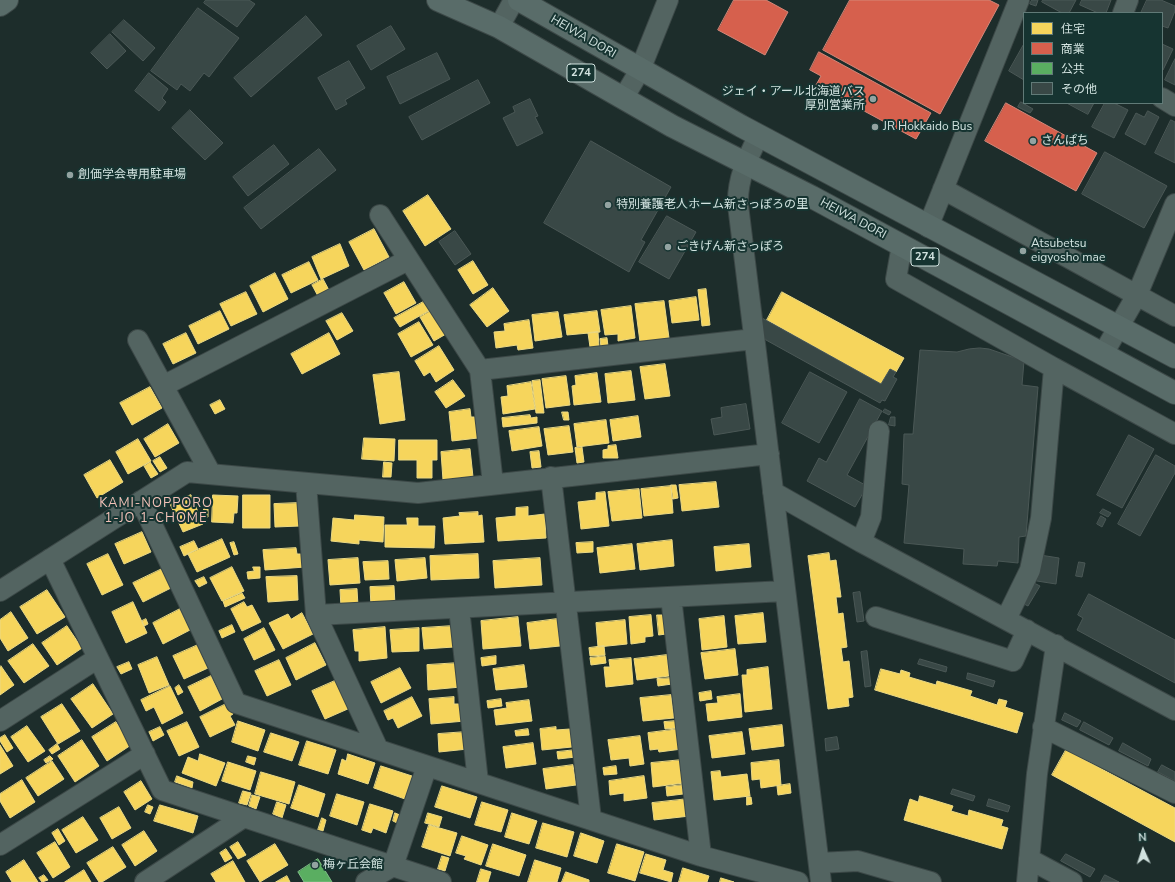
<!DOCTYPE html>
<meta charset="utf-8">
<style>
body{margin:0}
#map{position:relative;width:1175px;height:882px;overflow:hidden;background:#1d2d2b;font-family:"Nunito Sans","Noto Sans JP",sans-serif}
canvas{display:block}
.legend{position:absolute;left:1023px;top:12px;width:140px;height:92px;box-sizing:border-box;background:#163431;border:1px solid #617a77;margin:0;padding:5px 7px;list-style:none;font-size:12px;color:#d2e3e0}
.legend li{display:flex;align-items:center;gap:8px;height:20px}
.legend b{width:20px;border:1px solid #617a77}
.north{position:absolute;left:1123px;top:830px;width:40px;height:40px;-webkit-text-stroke:3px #163431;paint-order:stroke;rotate:357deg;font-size:11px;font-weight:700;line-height:16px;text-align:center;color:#d2e3e0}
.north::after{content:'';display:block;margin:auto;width:14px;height:18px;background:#d2e3e0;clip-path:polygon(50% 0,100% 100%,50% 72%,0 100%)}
</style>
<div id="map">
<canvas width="1175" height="882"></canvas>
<ul class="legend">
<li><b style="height:11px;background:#f6d55c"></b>住宅</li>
<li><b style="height:11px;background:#d6604d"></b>商業</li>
<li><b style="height:11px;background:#5aae61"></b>公共</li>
<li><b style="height:11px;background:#394846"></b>その他</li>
</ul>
<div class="north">N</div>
</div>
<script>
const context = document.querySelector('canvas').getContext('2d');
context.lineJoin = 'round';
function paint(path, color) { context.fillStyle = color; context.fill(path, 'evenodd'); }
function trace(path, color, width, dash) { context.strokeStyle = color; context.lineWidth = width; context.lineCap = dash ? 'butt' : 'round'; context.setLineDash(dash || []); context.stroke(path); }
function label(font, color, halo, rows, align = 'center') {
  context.font = font + ' "Nunito Sans","Noto Sans JP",sans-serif'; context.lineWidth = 4; context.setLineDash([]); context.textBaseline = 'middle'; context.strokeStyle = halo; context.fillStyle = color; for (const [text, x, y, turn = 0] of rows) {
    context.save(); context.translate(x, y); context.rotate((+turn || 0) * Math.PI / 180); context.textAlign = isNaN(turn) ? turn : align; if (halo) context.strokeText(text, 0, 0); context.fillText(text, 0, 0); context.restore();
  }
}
const homes = new Path2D(`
 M428,195L451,229L425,246L403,211Z
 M374,229L389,257L364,270L349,242Z
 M340,244L349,266L321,279L312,257Z
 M473,261L488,285L473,294L458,270Z
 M309,262L318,280L291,293L282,275Z
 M275,273L288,299L263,312L250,286Z
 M323,279L330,292L319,298L312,285Z
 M404,282L416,303L396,314L384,293Z
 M493,288L509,311L487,327L470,305Z
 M706,289L710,325L702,326L698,290Z
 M246,292L257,314L231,326L220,304Z
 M782,292L904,358L896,372L890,369L881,384L767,320Z
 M696,297L699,320L672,323L669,301Z
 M425,301L430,310L400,327L394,318Z
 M664,301L669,338L640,342L635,304Z
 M631,306L635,338L618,341V334L605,335L601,310Z
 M432,310L446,334L434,341L420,317Z
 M220,311L229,329L198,344L189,326Z
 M597,311L600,332L567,335L564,315Z
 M558,312L562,337L535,341L532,315Z
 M342,313L353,331L337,340L326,321Z
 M529,320L533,348L518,350L517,345L496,348L494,332L505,331L504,324Z
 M419,322L433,345L411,357L398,334Z
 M598,332L599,346L590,347L588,333Z
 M186,333L196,353L173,364L163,344Z
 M329,333L340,354L302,374L291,354Z
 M607,338L608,346L601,347L600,339Z
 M439,346L454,370L436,382L430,372L424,376L415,361Z
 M665,364L670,396L645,399L640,367Z
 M631,371L635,400L608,403L605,374Z
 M399,372L405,420L380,424L373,375Z
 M597,373L601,402L574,405L572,386L576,385L575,376Z
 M566,376L570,405L546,408L542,379Z
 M453,380L465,396L446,408L435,392Z
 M540,380L544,413H536L532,381Z
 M531,382L535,409L503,414L501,397L508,396L507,386Z
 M150,387L162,408L132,425L120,403Z
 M220,400L225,409L215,414L210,405Z
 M470,409L471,417H476L478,438L452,441L449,412Z
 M562,412H568L569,420H564Z
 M530,415L531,418L537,417V423L503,427L502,418Z
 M638,416L641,437L613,441L610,420Z
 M606,420L609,443L577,447L574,424Z
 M168,424L179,443L155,457L144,439Z
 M569,426L573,452L548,455L544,429Z
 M539,427L542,446L512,451L509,431Z
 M364,438L395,439L394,461L362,459Z
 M138,439L151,461L128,474L116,452Z
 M399,440H437V460H432V478H417V460H399Z
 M616,445L618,458H603V450L608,449V446Z
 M582,447L584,462L577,463L575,448Z
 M470,449L473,477L443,480L441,452Z
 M539,451L541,467L532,468L530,452Z
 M160,457L167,468L160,472L153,461Z
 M110,460L123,482L97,498L84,475Z
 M150,462L158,474L151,478L144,466Z
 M384,462L392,463L391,477H383Z
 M716,482L719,507L682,511L679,485Z
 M671,485H676L678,498L673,499Z
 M671,486L673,513L644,516L641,489Z
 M639,489L642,518L612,521L608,492Z
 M605,492L609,526L581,529L578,502L596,500V493Z
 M191,495L203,524L183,532L170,504Z
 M213,495L238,496L237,513H234L233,523L212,522Z
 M243,495H270V528H243Z
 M298,503L300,526L275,527L274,504Z
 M528,507V516L545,514L546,538L498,541L496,518L516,516V508Z
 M204,509H208V517H203Z
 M478,512V516L482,515L484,542L445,544L443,518L460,516L459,513Z
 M355,515L384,517L383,542L359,540V544L331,541L333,518L354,520Z
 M407,518H418V526H435L434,548L385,547V525H407Z
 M142,532L151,552L124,564L115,544Z
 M222,539L230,557L197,572L188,554Z
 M672,540L674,566L640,570L637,544Z
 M194,541L198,549L184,556L180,547Z
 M234,542L238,554L234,555L230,543Z
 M593,542V552L577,553L576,543Z
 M632,544L635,569L600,573L597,548Z
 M749,544L751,567L716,571L714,547Z
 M296,548L297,554H304L305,567L265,570L263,550Z
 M829,553L830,561L836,560L841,597H836L838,614L843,613L847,647L841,648L843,662L849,661L853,697L848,698L849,706L828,709L808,556Z
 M108,554L123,585L102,595L87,564Z
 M478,554L479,578L431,580L430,556Z
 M358,558L360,583L330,585L328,560Z
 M425,558L427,578L397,581L395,560Z
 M540,558L542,585L495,588L493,561Z
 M388,561L389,579L365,580L363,562Z
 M232,567L244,591L222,601L210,578Z
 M253,567H260V578L248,579L247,572L254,571Z
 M162,569L171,588L143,602L133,583Z
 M297,576L298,600L268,602L266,577Z
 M204,577L207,583L199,587L195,581Z
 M394,586L395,605L371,606L370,587Z
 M357,589L358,606L341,607L340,590Z
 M47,590L65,617L37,634L20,607Z
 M242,593L245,598L225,607L223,601Z
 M133,602L147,633L126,643L112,612Z
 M244,602L247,607L252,605L261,622L242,631L231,609Z
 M180,609L190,630L163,644L153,623Z
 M11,612L28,638L8,651L0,638V620Z
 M302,613L313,634L283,649L269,623L288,614L291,619Z
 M763,613L766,642L738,644L735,616Z
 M651,615L653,636L645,637V642L631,644L629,617Z
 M657,615H664L666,634L659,635Z
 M724,616L727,647L702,650L699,619Z
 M518,617L521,646L483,649L481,621Z
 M146,619L148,624L144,626L142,621Z
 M557,619L560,646L530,649L527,623Z
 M625,620L627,644L598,647L596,623Z
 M232,625L235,632L222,638L219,631Z
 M67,626L82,648L57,665L42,643Z
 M453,626L454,647L424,649L422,628Z
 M385,627L387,658L359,661V651H355L353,630Z
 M264,628L275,650L254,660L244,639Z
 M419,628V651L392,652L390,630Z
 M315,643L326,665L296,680L286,658Z
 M33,644L49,666L24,683L8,661Z
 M198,645L208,668L184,679L173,656Z
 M604,646L605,655L590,656L589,648Z
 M735,649L738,675L705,679L701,653Z
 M667,655L669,676L637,680L634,659Z
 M496,656V664L482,666L481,658Z
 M605,656L606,663L591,665L590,658Z
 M157,657L169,685L149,693L138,665Z
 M631,658L633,684L606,687L604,667H610L609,660Z
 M279,660L291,685L267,696L255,671Z
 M129,662L132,669L121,674L117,667Z
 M459,663L461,687L428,690L427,665Z
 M524,665L527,687L496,690L493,669Z
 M1,666L14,685L0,695V667Z
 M768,667L772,709L745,712L742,675H747V670Z
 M400,668L411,688L381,703L371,682Z
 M881,669L900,674L901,670L910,673L909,677L936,685L937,681L972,691L970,696L997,705L999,699L1007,701L1005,707L1023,713L1017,733L875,690Z
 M211,676L222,699L200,711L188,687Z
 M671,678L672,684L658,686L657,679Z
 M337,680L350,708L325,719L312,691Z
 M93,684L113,714L92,728L71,699Z
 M179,685L183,692L178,695L175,688Z
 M170,686L183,713L162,724L154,707L146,711L141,700Z
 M711,691L712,699L700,701L699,693Z
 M740,694L742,717L708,721L706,704L718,703L717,697Z
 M671,695L674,718L643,721L640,698Z
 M412,697L422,716L398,728L393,718L388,720L384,711Z
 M454,697V704H464L465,721L431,724L429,699Z
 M501,699L502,706L488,708L487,701Z
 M529,700L532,721L496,725L494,710L507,708L506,703Z
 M228,703L233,714L230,716L235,725L210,737L200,717Z
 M62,704L80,731L58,744L41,717Z
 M238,721L265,730L258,751L232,742Z
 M676,721L677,728L665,729L664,722Z
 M116,722L131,745L107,761L92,737Z
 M187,722L199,747L179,756L167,731Z
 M782,725L784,746L752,750L749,729Z
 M27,726L45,751L28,762L11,737Z
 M160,727L164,735L153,741L149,732Z
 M556,727V730L570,729L572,747L542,750L540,729Z
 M528,729L529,735L516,736L515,731Z
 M679,729L682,749L659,752L658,749L650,750L648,733Z
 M466,732L468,749L439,752L438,734Z
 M742,732L745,754L712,758L709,736Z
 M271,733L299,742L292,761L264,752Z
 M5,735L13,748L7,752L0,741V738Z
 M640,736L644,764L630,766L629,758L611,760L608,740Z
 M82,740L99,766L75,782L58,756Z
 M307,741L336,750L328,774L299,765Z
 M533,743L536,764L506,768L503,747Z
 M57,744L60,749L52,754L49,750Z
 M0,745L13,766L0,774Z
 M576,750V757L558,759L557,752Z
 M1066,750L1175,808V842L1052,775Z
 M200,754L225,763L216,786L182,773L188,757L198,761Z
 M348,754L375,763L368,784L338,774L342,759L346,761Z
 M50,756L53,759L46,763L44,760Z
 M248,756L256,758L254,765L246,762Z
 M682,760L684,783L653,787L651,763Z
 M779,760L781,785L761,788L760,779L752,780L751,763Z
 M52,761L64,779L38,796L26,778Z
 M228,762L256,771L250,790L222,781Z
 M573,765L576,785L546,789L543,769Z
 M381,766L412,776L405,799L374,788Z
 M616,766L617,774L604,775L603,768Z
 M720,771L721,777L747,774L750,796L714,800L711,772Z
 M261,772L295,782L289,804L255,794Z
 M177,776L193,782L192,788L175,782Z
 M644,776L647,798L624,801V793L610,795L609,781Z
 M22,780L35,802L10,818L0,801V794Z
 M141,781L152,799L135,810L124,792Z
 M790,784L791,793L778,795L777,786Z
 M299,785L325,794L318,817L291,808Z
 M682,785L683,794L667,796L666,787Z
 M442,786L477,797L470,818L435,807Z
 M243,791L251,793L247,805L239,803Z
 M337,794L364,802L357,825L330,816Z
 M252,795L260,797L256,809L249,806Z
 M920,796L953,806L951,811L968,816L969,810L1003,820L1001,826L1008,828L1002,849L904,820L910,799L918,802Z
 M747,797H751L752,804L747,805Z
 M688,799L690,816L654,820L652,803Z
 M277,802L286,805L282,818L273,814Z
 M482,802L508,810L501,832L475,825Z
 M370,804L393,811L386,833L373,828L371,833L362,830Z
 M148,805L153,807L150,814L145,812Z
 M160,805L198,816L193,833L154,821Z
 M119,807L131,828L112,839L100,818Z
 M395,813L400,815L397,823L393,821Z
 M428,813L442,817L439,827L425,823Z
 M512,813L537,821L529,844L505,837Z
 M83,817L98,840L76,853L62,830Z
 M322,818L326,820L323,831L318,830Z
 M543,823L574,832L567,857L536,848Z
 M429,825L457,833L450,856L422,847Z
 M58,829L65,841L59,845L52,833Z
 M144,831L157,851L135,866L122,845Z
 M581,833L604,841L597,863L574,856Z
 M462,836L488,845L481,865L464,859L466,856L456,853Z
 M55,842L70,867L53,878L37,853Z
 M238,842L246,855L238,859L230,847Z
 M275,844L288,865L260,882L247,861Z
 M493,844L526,855L519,876L486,866Z
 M617,844L644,852L635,881L608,873Z
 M113,847L126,867L102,882H99L87,863Z
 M226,849L232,858L225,862L220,853Z
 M646,854L666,860L663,870L673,873L671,882L640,873Z
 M442,856L449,858L445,871L438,869Z
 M24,860L38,882H12L6,872Z
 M535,860L561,868L557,882H528Z
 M233,861L245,882H216L211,874Z
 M683,868L709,876L707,882H679Z
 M481,869L491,872L488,882H477Z
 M84,870L91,882H65Z
 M566,872L589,880V882H562Z
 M44,875L48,880L42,882L39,878Z
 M287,876L290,882H276Z
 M721,878L734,882H720Z`);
const shops = new Path2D(`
 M734,0H766L788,12L765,55L718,30Z
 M850,0H989L999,5L940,114L823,50Z
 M819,52L931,113L916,139L816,85L821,76L810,70Z
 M1006,103L1097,153L1076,191L985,141Z`);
const public = new Path2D(`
 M318,859L332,882H304L298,872Z`);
const building = new Path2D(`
 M206,0H249L255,4L237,27L204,3Z
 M1032,0H1038L1036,6L1030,4Z
 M1043,0H1076L1069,13H1062L1042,2Z
 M1082,0H1111L1106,13H1098L1080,5Z
 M1147,0H1161L1175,6V11L1168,28L1162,26V13H1141Z
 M198,8L239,38L209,77L204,73L190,91L181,84L177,90L151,71Z
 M306,16L322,35L251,97L234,78Z
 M124,20L155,48L143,61L112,32Z
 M391,26L405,49L371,70L357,46Z
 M110,34L126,51L107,69L91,53Z
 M1024,44V80L1009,71Z
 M1162,44L1173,49L1163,70H1162Z
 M437,53L450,79L400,104L387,77Z
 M1175,59V85L1165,80Z
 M349,61L365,88L345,100L347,104L336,110L318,78Z
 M149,73L168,89L162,98L166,102L159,111L135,91Z
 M478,80L490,103L422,140L409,117Z
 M530,99L538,116L535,117L543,133L517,146L503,118L515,112L513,107Z
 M1021,102L1033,109L1030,113L1018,107Z
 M1067,103H1094L1088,114Z
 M1105,103H1114L1128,110L1114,138L1092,127Z
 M190,110L223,143L205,160L172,128Z
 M1148,111L1159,117L1145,145L1125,134L1136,113L1144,117Z
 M1171,120L1175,122V163L1155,153Z
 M591,141L671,187L641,240L645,242L629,272L544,223Z
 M274,145L289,164L248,196L233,177Z
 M319,149L336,170L261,229L244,208Z
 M1105,152L1167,186L1144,228L1082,194Z
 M667,216L696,232L669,279L639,262Z
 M455,231L471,254L455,265L439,242Z
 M762,318L881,384L890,369L896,372L893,377L897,379L885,401L882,400L880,403L766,340L763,336Z
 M980,348L989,349L1024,361L1022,385L1038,387L1026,536L1019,537L1018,563L998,561L997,566L963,564L964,549L904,543L909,485L902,484L904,434H913L920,350L957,352L969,349Z
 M810,372L847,392L819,443L782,423Z
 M860,399L882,411L847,475L867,486L855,507L807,481L819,458L826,462Z
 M746,404L750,429L714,435L711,419L722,417L721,408Z
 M885,409L891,412L889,415L883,412Z
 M891,417H895V426L889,425Z
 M1129,435L1154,449L1122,508L1097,495Z
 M1156,455L1175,466V473L1140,536L1118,524Z
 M1103,509L1111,513L1108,517L1100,513Z
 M1101,516L1106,519L1102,527L1097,524Z
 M1040,555L1059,558L1056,584L1037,581Z
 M1079,562L1085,563L1082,577L1076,576Z
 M1034,583L1040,586L1028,606L1022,603Z
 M860,592L864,621L857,622L853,593Z
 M1089,594L1175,640V683L1077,630L1083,618L1078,615Z
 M867,651L871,686L865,687L861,652Z
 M920,659L947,667L946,672L918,664Z
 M968,673L995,681L993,687L967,679Z
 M1065,713L1081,721L1077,727L1062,720Z
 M1084,722L1113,738L1109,745L1080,730Z
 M837,737L839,749L826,751L825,739Z
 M1123,743L1151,759L1148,766L1119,751Z
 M1162,765L1175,772V781L1158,772Z
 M953,789L975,796L973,801L951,794Z
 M989,799L1010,806L1008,812L987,806Z
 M1066,854L1095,869L1090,877L1061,861Z
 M1105,875L1119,882H1101Z`);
const minor = new Path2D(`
 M1123,13L1128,0
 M499,27L514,0
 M624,97L640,70L668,0
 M1162,98L1175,106
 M759,135C747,159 737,179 738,205L821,882
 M943,189L1175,316
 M380,215L480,370L493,484
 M928,227L1019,0
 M902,245L896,279L1054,368L1041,518L1030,570L1006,619
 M138,340L211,474
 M1103,354L1137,295L1175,204
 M1054,368L1175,434
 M480,370L754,339
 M163,386L408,260
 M551,477L591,819
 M306,483L316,615L378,749
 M773,492L861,542L1175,710
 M141,501L236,703L701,856L798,882
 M861,542L871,517L879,431
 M50,559L162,790L441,882
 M0,591L187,472L418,493L769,454
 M671,597L701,856
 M459,608L478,782
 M316,615L785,591
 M876,617L1013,661L1027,630
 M0,721L98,658
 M1043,727L1175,793
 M0,845L145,754
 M1029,859L1072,882
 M819,863L858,861L931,882
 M145,882L244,817
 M366,882L393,866L427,766
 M1027,882L1037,774L1056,645`);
const highway = new Path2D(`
 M438,0L499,27L672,126L812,197L1175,393
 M519,0L741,126L1175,357
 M0,5L7,0`);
const markers = [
 [873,99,4,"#93a3a1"],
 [875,127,4,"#93a3a1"],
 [1033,141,4,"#93a3a1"],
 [70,175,4,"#93a3a1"],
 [608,205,4,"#93a3a1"],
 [668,247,4,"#93a3a1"],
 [1023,251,4,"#93a3a1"],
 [315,865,4,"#93a3a1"]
];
const shields = [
 [581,73,28],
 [925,257,28]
];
const shieldNames = [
 ["274",581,73],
 ["274",925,257]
];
const streetNames = [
 ["HEIWA DORI",583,37,30],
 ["HEIWA DORI",853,219,28]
];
const poiNames = [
 ["ジェイ・アール北海道バス",865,92,"right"],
 ["厚別営業所",865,106,"right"],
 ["JR Hokkaido Bus",883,127],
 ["さんぱち",1041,141],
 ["創価学会専用駐車場",78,175],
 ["特別養護老人ホーム新さっぽろの里",616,205],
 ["Atsubetsu",1031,244],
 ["eigyosho mae",1031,258],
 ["ごきげん新さっぽろ",676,247],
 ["梅ヶ丘会館",323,865]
];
const neighbourhoodNames = [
 ["KAMI-NOPPORO",156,504],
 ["1-JO 1-CHOME",156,519]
];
paint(homes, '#f6d55c');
trace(homes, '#ebd984', 1);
paint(shops, '#d6604d');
trace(shops, '#d58779', 1);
paint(public, '#5aae61');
trace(public, '#7ebe87', 1);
paint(building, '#394846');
trace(building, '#4b5856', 1);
trace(minor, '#3c4847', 22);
trace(highway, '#3c4847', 24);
trace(minor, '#536461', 20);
trace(highway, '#596c69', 22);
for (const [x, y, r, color] of markers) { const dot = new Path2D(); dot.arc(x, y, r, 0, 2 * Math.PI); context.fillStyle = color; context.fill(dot); trace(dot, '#163431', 1.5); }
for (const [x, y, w] of shields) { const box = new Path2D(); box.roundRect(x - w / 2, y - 9, w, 18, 3); context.fillStyle = '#163431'; context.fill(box); trace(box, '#d2e3e0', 1); }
label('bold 11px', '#d2e3e0', null, shieldNames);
label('12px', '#d2e3e0', '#163431', streetNames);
label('12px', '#d2e3e0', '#163431', poiNames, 'left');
context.letterSpacing = '1px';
label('13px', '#f4c2b8', '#163431', neighbourhoodNames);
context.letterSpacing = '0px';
</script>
